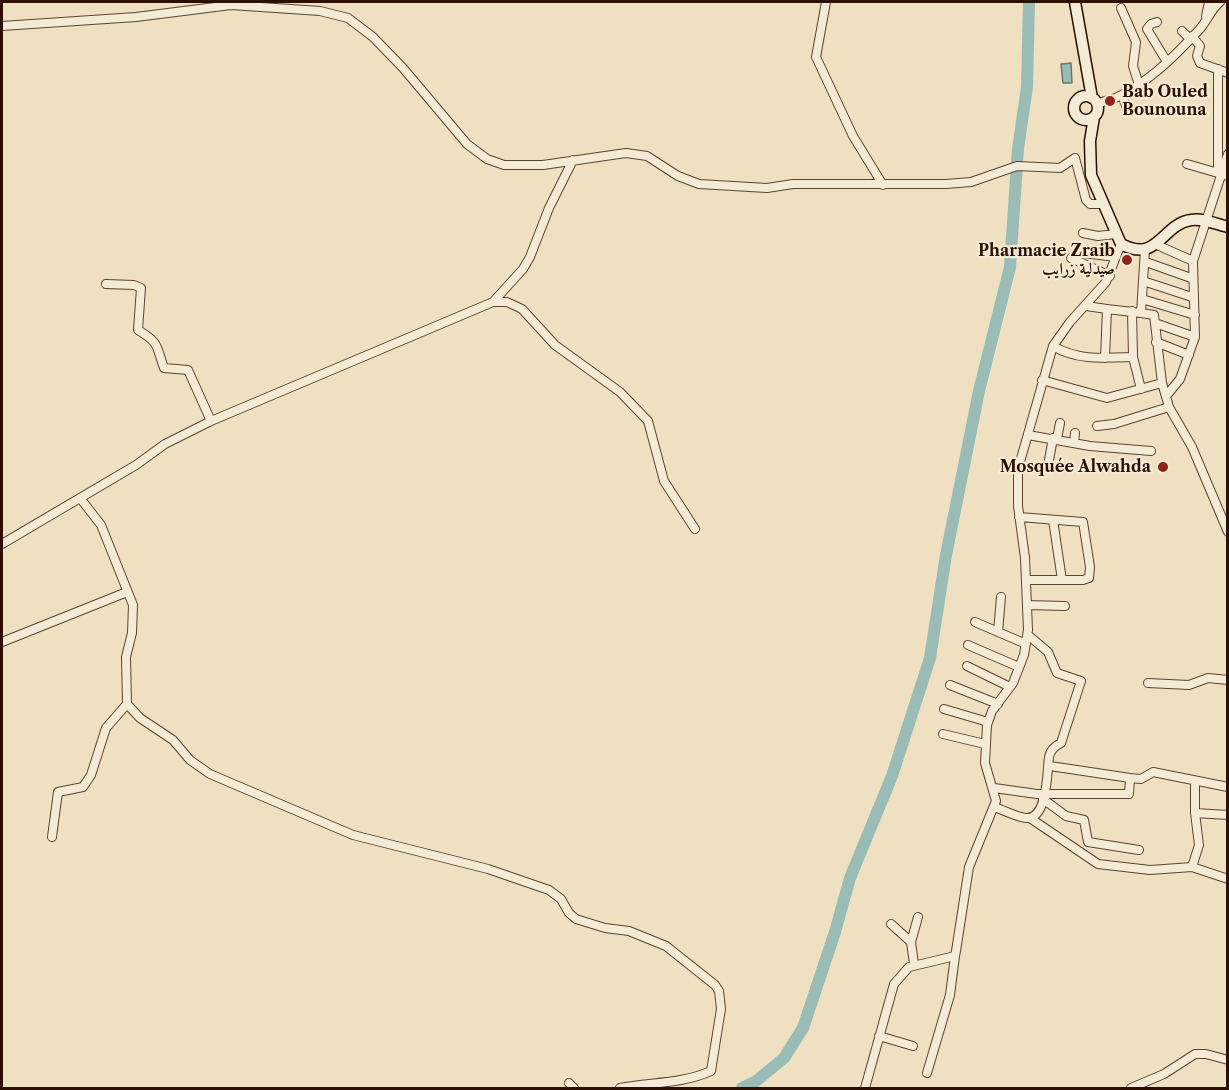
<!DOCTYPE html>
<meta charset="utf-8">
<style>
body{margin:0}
#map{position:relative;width:1229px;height:1090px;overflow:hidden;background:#eee0c0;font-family:"Libre Caslon Text",serif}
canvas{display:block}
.frame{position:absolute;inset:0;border:3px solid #2c0f00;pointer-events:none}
</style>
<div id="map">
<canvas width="1229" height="1090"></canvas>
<div class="frame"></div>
</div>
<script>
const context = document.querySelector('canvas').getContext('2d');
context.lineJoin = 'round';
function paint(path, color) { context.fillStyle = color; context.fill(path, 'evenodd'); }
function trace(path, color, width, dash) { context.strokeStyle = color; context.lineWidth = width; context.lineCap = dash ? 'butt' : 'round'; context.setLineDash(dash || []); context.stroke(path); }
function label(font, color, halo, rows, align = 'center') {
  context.font = font + ' "Libre Caslon Text",Amiri,serif'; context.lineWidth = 4.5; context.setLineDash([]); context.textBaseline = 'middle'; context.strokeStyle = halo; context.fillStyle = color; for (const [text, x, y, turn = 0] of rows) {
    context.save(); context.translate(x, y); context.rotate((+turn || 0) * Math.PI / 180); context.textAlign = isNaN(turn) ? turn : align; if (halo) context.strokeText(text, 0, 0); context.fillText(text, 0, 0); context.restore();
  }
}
const water = new Path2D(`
 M1071,63L1072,83H1063L1061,64Z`);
const river = new Path2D(`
 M742,1088L755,1082L784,1058L803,1028L835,932L850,878L892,776L930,658L946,555L979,391L1010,267L1018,149L1027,87L1029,2`);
const street = new Path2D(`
 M826,2L816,57L853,136L883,185
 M1121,8L1136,42L1133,66L1139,85
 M1206,16L1209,2
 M1157,22L1151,24L1147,29L1167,62
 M2,26L136,17L231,5L320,11L348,18L373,37L403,68L467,144L487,159L504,165H543L626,153L647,156L678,176L699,184L767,188L793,184H946L971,182L1017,166L1060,168L1075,158L1086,200L1090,204H1104
 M1182,31L1189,38
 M1192,36L1200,46L1197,56L1200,63L1228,73
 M1218,69V169L1221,174
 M1122,95L1127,108
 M1111,100C1146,85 1173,58 1198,31C1207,22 1210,10 1220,2
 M1097,104L1108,100
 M1187,164L1228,176
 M1083,233L1098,236L1116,234
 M1157,245L1193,261
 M1083,253L1116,257
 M1071,258L1110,276
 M1146,262L1191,278
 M1143,281L1192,297
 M106,284L134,285L141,288L138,330C160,343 156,346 164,368L188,370L211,421
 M1142,299L1195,315
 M493,302H507L522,309L555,345L620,392L648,421L664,481L695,529
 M1086,306L1107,309L1105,358
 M1107,309L1141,313L1145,249
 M1132,311L1133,357L1141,389
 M1141,313L1154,315L1162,383L1169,407L1192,447L1228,532
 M1155,323L1195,337
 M1156,342L1189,355
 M1053,346C1078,361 1105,358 1133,357
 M1042,380L1107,398L1162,383
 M1167,395L1180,379L1195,337L1193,261L1228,154
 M1097,426L1114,424L1169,407
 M1028,435L1090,446L1151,451
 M1057,439L1060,423
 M1074,443L1075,433
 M1049,460L1053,438
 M80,498L101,525L133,605L132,633L126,657L127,704L140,718L173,740L190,760L210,774L353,835L488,869L549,890L561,899L569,913L576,919L605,928L629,931L666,946L715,985L719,991L721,1009L711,1071C682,1084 651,1082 620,1088
 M1019,517L1083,522L1090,567L1089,578L1083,580H1026
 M1053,520L1062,580
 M2,544L136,465L165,444L211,421L493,302L523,269L530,257L549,208L573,160
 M1027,605L1065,606
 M975,622L1026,644
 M998,632L1001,597
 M2,642L127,592
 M968,645L1019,667
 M967,666L1010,687
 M1148,683L1189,685L1208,678L1228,680
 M950,685L998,704
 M944,709L988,722
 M943,734L985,744
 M1050,766L1130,778L1141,779L1153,772L1228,787
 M994,788L1037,794H1129L1130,778
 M1043,799L1066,816L1084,820L1088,842L1139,850
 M994,807C1004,810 1016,817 1026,818C1048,820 1047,770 1049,757C1050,750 1055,746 1061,743L1081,681L1057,673L1048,652L1028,635
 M1195,813L1228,815
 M1030,818L1098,864L1150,870L1192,867L1228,879
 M52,837L58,792L83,787L91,775L106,728L127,704
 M1192,867L1199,845L1195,813V782
 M891,924L911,942
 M914,964L911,942L918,917
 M879,1036L913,1046
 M927,1073L950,995L955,956
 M569,1083L574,1088
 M865,1088L894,984L909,967L955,956L956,951L969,867L996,801L985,763L987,725L992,711L1013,683L1024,655L1028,630L1025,558L1018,506V469L1053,346L1070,322L1106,282L1121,244
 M1131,1088L1164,1074L1195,1054H1206L1228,1060`);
const secondary = new Path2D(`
 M1075,2L1092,98
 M1074 108a12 12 0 1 1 24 0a12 12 0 1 1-24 0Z
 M1094,117L1090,141L1091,175L1121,244C1158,264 1162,224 1191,220C1203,218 1216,224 1228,227`);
const markers = [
 [1110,101,6,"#8f2418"],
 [1127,260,6,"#8f2418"],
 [1163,467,6,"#8f2418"]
];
const poiNames = [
 ["Bab Ouled",1122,92,"left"],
 ["Bounouna",1122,110,"left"],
 ["Pharmacie Zraib",1115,251],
 ["صيدلية زرايب",1115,269],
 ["Mosquée Alwahda",1151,467]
];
paint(water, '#99bdb6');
trace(water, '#6d776d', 1.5);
trace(river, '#99bdb6', 12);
trace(street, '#5c4330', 10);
trace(secondary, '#2c0f00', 13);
trace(street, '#f4ebd6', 8);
trace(secondary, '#f4ebd6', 10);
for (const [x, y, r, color] of markers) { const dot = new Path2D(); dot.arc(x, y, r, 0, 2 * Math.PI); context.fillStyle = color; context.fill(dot); trace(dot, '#f4ebd6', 2); }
label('bold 16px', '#2c0f00', '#f4ebd6', poiNames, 'right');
</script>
